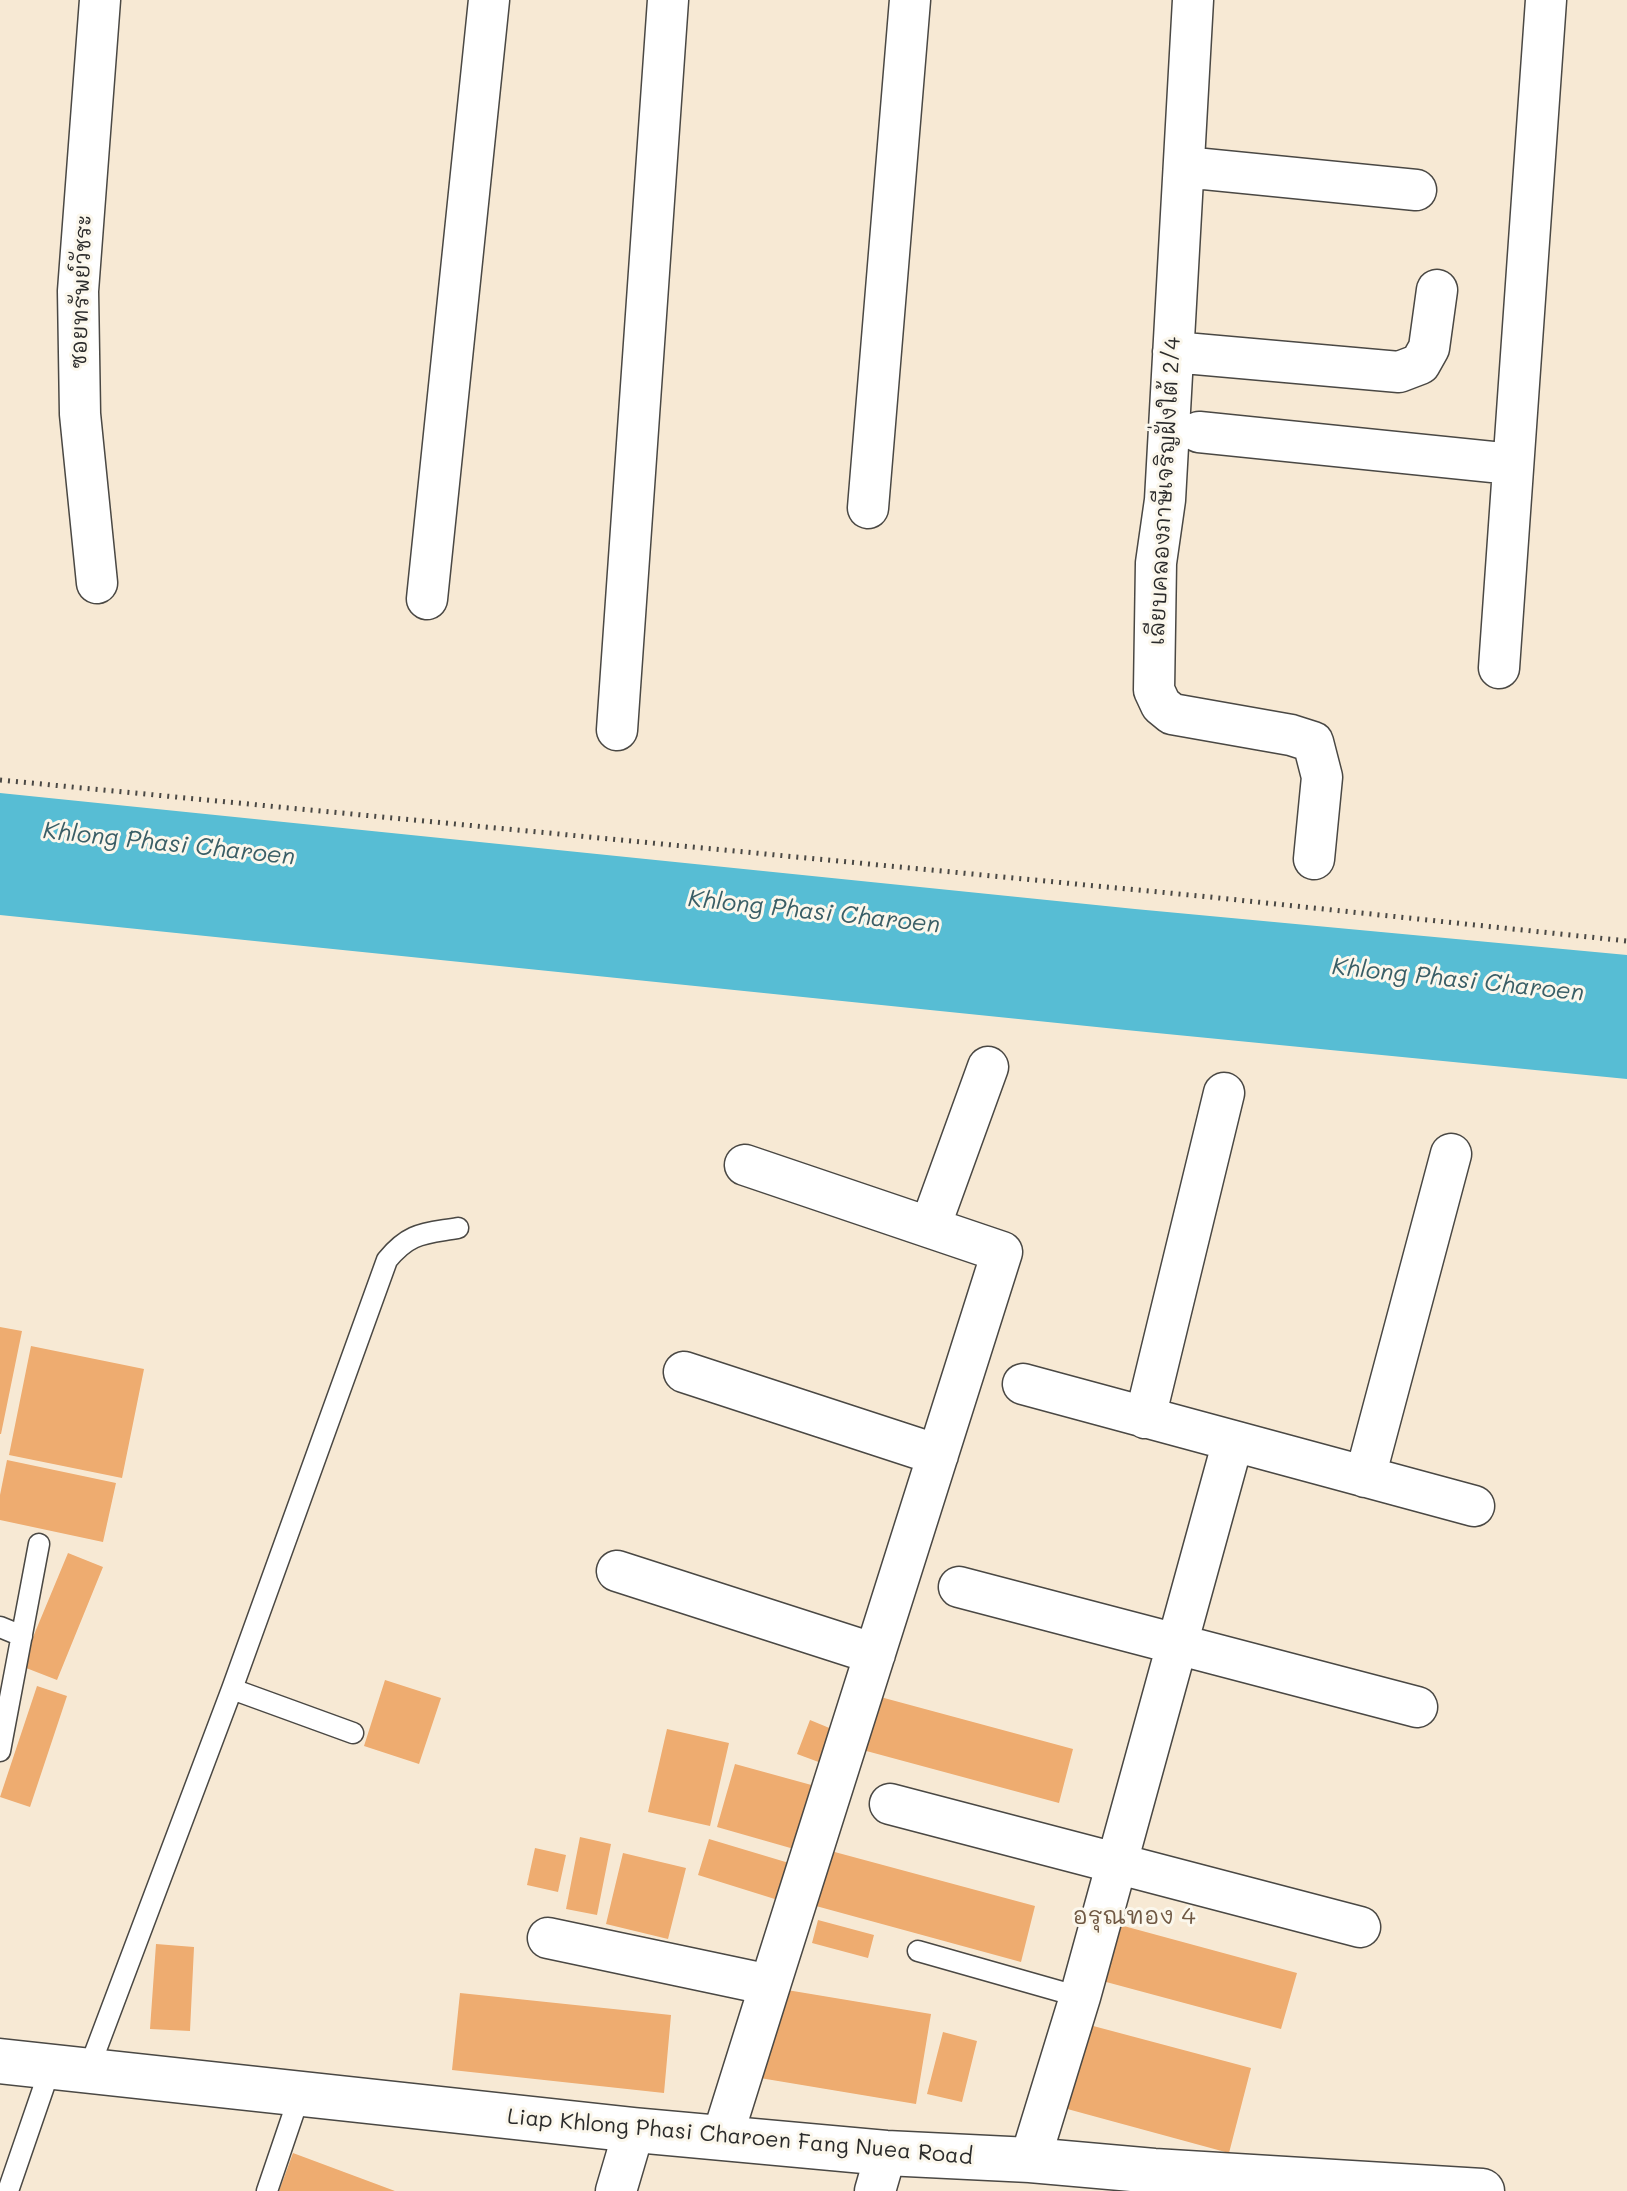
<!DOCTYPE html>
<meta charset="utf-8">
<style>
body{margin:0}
canvas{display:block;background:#f7e9d4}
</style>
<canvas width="1627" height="2191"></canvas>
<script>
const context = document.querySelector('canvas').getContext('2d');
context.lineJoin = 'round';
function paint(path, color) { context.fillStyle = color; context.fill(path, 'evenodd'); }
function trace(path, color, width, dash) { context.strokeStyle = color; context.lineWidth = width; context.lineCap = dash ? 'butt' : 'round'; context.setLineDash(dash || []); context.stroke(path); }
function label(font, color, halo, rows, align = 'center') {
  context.font = font + ' Mali,"Playpen Sans Thai",sans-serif'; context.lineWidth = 6; context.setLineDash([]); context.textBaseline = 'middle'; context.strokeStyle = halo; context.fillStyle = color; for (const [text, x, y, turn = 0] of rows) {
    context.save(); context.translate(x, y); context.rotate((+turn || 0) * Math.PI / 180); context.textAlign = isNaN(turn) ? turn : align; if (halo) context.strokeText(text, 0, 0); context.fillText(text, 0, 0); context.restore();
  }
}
const water = new Path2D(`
 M0,793L1135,909L1627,955V1079L1126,1030L0,915Z`);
const building = new Path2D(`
 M0,1327L22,1331L1,1434H0Z
 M31,1346L144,1369L122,1478L9,1455Z
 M7,1460L116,1483L103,1542L0,1520V1495Z
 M68,1553L103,1567L57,1680L21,1666Z
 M385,1680L441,1698L419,1764L364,1746Z
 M37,1686L67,1696L30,1807L0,1797Z
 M873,1695L1073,1749L1059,1803L859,1749Z
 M810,1720L844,1734L832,1767L797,1754Z
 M667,1729L729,1743L710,1826L648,1812Z
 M735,1764L826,1789L808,1853L717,1827Z
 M580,1837L611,1844L597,1915L566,1909Z
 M709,1839L789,1863L778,1900L698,1875Z
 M535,1848L566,1855L558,1892L527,1885Z
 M831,1851L1035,1906L1021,1962L816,1906Z
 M623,1853L686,1868L668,1939L606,1924Z
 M818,1920L874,1935L868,1958L812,1943Z
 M1109,1922L1297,1973L1281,2029L1095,1979Z
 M156,1944L194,1947L190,2031L150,2029Z
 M775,1988L931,2014L916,2104L760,2078Z
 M460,1993L671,2015L664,2093L452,2070Z
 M1082,2023L1251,2068L1229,2153L1060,2107Z
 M943,2032L977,2041L962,2102L927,2094Z
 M293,2153L395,2191H279Z`);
const path = new Path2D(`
 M0,780L1200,896L1627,941`);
const service = new Path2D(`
 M0,1627L22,1636
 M232,1689L353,1733
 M0,1751L39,1544
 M918,1951L1080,1997
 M88,2071L232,1689L387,1260C410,1232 424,1234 458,1228
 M8,2191L51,2066
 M267,2191L300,2094`);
const minor = new Path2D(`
 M1193,0L1165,500L1156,563L1154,690L1161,705L1172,714L1291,735L1313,742L1322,777L1314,859
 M1184,167L1416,190
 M1173,352L1399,372L1420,364L1429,348L1437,290
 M1199,432L1512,464
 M868,508L910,0
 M97,583L80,414L78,291L100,0
 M427,599L489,0
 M1499,668L1546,0
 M617,730L668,0
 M745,1165L1002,1252L770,1985
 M930,1227L988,1067
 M684,1372L938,1455
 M1023,1384L1474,1506
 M1145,1418L1224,1093
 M1365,1477L1451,1154
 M617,1571L875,1654
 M959,1587L1417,1707
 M890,1804L1360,1927
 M548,1938L770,1985L722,2138
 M1030,2160L1080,1997L1233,1441
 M616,2191L634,2130
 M875,2191L886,2153`);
const secondary = new Path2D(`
 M0,2061L634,2130L886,2153L1030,2160L1154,2171L1482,2191`);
const streetNames = [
 ["ซอยทรัพย์วัชระ",82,292,-88],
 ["เลียบคลองภาษีเจริญฝั่งใต้ 2/4",1165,491,-87],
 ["Liap Khlong Phasi Charoen Fang Nuea Road",740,2137,5]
];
const waterNames = [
 ["Khlong Phasi Charoen",169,844,6],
 ["Khlong Phasi Charoen",814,912,6],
 ["Khlong Phasi Charoen",1458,980,6]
];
const neighbourhoodNames = [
 ["อรุณทอง 4",1134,1917]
];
paint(water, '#57bdd4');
paint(building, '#eeac70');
trace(service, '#4a4844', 23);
trace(minor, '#4a4844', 43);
trace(secondary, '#4a4844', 47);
trace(path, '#4a4844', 5, [2, 6]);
trace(service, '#fff', 20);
trace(minor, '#fff', 40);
trace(secondary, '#fff', 44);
label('22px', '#2b2b2b', '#fbf7ec', streetNames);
label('italic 24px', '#3a5e66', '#fbf7ec', waterNames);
label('24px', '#6f5843', '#fbf7ec', neighbourhoodNames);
</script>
